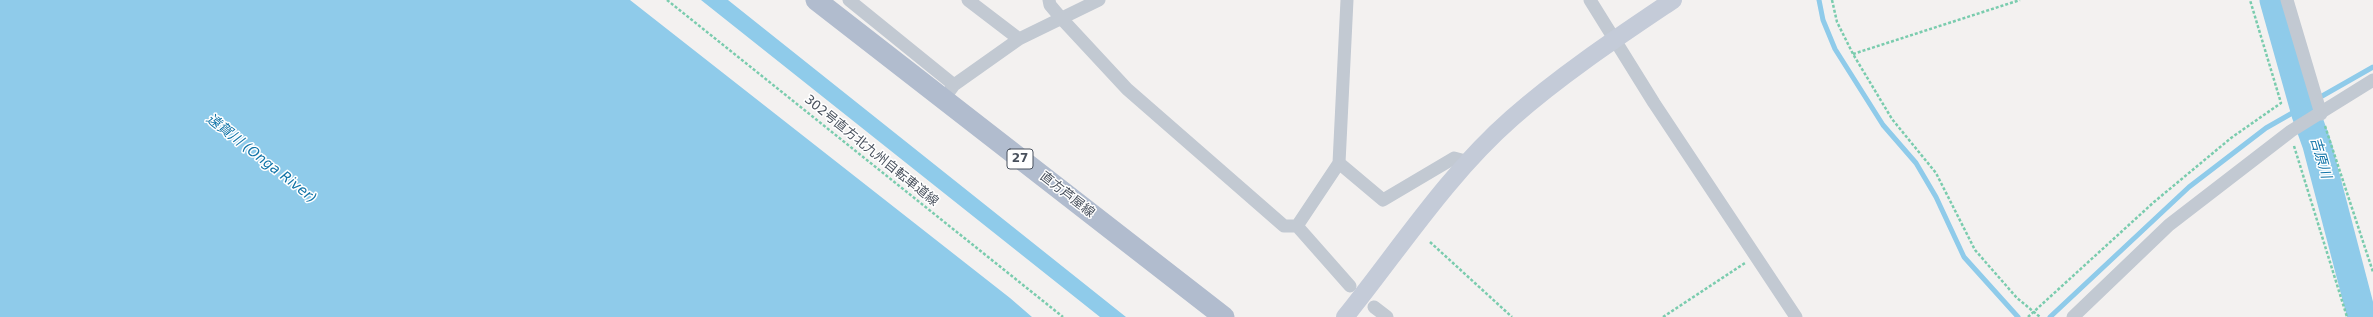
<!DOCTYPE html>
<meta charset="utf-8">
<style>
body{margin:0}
canvas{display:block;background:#f3f1f0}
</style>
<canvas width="2373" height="317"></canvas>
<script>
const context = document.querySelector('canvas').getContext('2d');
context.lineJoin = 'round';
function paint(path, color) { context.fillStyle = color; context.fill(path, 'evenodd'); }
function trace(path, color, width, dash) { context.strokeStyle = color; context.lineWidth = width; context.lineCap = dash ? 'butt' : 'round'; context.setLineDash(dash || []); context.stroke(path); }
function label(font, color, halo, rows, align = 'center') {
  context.font = font + ' "DejaVu Sans","Noto Sans JP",sans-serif'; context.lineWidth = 3; context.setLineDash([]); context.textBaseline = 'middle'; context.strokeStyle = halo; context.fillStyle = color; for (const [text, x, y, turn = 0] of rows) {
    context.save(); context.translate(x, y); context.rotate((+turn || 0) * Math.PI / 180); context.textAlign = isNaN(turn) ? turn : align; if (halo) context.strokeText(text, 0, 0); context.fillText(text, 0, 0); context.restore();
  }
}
const water = new Path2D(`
 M0,0H630L1010,298L1032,317H0Z
 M701,0H728L1126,317H1100Z`);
const stream = new Path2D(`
 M1819,0L1823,20L1835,49L1883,125L1916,163L1936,197L1964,257L2018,317
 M2050,317L2189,187L2266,128L2373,67
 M2370,317L2373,316`);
const river = new Path2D(`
 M2274,0L2306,114L2317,145L2362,317`);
const path = new Path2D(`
 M667,0L1063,317
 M1832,0L1837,22L1853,54L1892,119L1936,173L1975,250L2017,298L2040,317
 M1853,54L2020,0
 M2325,126L2373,272
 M2294,146L2347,317
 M1430,242L1512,317
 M1663,317L1745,263
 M2028,317L2154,202L2231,138L2281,103L2250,0`);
const street = new Path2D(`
 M849,0L954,85
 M968,0L1019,39
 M1049,0L1050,5L1061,18L1127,89L1284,226H1297L1350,286
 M1590,0L1654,103L1796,317
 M2287,0L2321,114
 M943,100L954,85L1019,39L1099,0
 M1339,163L1383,200L1454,158L1469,162
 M1297,226L1339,163L1347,0
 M1374,307L1387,317
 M2073,317L2169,225L2291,131L2373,80`);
const secondary = new Path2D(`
 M1345,317C1399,250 1447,175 1512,118C1562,74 1618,37 1673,0`);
const primary = new Path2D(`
 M816,0L1224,317`);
const shields = [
 [1020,159,26]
];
const shieldNames = [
 ["27",1020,159]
];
const streetNames = [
 ["302号直方北九州自転車道線",871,151,39],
 ["直方芦屋線",1067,195,38]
];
const waterNames = [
 ["吉原川",2320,158,74],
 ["遠賀川 (Onga River)",261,159,38]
];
paint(water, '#8fcbea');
trace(stream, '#8fcbea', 5);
trace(river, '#8fcbea', 29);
trace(path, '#7accae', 2.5, [3, 2]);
trace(street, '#c2c9d2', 13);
trace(secondary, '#c4cbd8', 18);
trace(primary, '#b1bcce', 21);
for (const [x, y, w] of shields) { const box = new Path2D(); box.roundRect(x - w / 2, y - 10, w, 20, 3); context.fillStyle = '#fff'; context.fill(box); trace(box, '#49515d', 1); }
label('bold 12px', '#49515d', null, shieldNames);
label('13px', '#49515d', '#fff', streetNames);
label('italic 14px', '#1174a8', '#fff', waterNames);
</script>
